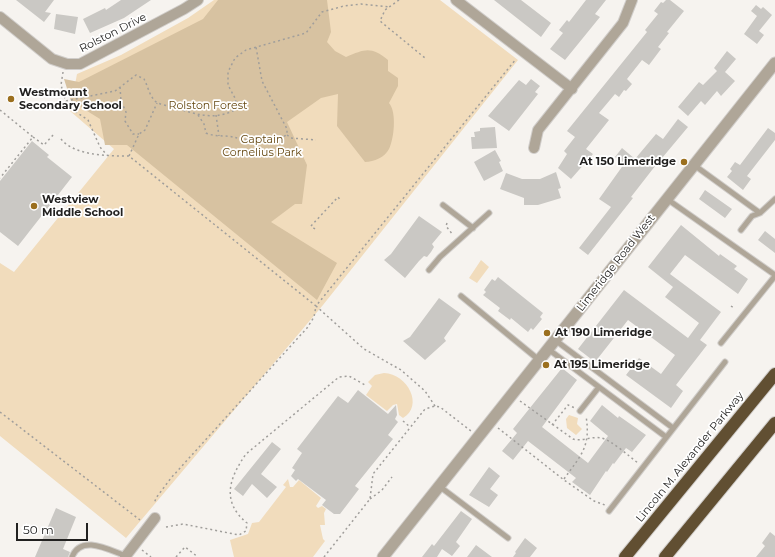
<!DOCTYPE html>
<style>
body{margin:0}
#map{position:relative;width:775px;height:557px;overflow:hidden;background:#f6f3ef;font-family:Montserrat,sans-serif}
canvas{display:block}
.scale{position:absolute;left:16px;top:523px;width:72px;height:18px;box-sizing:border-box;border:2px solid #222120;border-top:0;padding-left:5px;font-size:12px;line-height:14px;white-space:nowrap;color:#222120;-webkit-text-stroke:3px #fff;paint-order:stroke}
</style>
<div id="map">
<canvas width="775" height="557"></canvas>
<div class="scale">50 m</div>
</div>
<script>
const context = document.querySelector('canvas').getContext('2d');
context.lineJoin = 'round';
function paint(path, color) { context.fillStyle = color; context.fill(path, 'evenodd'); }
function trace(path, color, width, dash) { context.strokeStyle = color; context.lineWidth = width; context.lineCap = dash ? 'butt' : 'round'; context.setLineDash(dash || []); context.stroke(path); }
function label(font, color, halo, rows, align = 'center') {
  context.font = font + ' Montserrat,sans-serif'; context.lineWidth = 3.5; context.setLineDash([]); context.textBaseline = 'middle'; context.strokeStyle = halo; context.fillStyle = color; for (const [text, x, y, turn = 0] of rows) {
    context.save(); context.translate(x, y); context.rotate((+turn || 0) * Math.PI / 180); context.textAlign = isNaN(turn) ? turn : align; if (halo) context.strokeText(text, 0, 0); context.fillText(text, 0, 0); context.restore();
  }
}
const green = new Path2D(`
 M214,0H440L518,60L323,305L126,538L0,436V263L14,272L114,149L70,111L77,74L121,55L188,18Z
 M481,260L489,267L477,283L469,278Z
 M384,373C408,374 424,406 403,418L399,415L397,404L393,405L387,411L366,395L372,386L368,382L375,375Z
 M569,415L578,418L577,424L582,429L576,435L567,428L566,419Z
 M288,479L290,487H293L299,480L321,498L316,506L318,508L322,506L326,509L324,513L325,525H320L323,539L325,541L313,557H234L230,540L248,534L252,523L259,522L286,487L283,485Z`);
const forest = new Path2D(`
 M218,0H327L331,32L327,42L335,51L346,57C365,49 371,46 388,60V71L398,78V86L389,103C397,112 394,139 389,149C385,157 374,162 365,162L337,126L338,94L321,98L287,122L307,165L302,204H295L271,222L337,263L317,300L127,145H105L100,119L71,101L64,79L79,82L203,19Z`);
const building = new Path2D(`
 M16,0H54L45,12L51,13L44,22Z
 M121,0H151L124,18L90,33L83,19L105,8L106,10Z
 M494,0H521L551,23L541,37Z
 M586,0H606L595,14L600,17L565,60L550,49L563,33L559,30L567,20L569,22Z
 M666,0H670L684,11L667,32L669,33L658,47L661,49L649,65L642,60L627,79L632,84L626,91L624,90L619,97L615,94L599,113L609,120L586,149L593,154L571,179L558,168L567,154L564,151L575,137L567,131L647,32L645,30L658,14L654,11L661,2L663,3Z
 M756,5L761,9L763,7L772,15L759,31L764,35L757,44L744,34L757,16L751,11Z
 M56,14L78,17L75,34L54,29Z
 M727,51L736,59L725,72L735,81L721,96L717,91L705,105L701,101L688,116L678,107L699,82L703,85L717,71L714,68Z
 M531,79L540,86L535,92L538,94L509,131L488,116L519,80L526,85Z
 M678,119L688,127L652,170L631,197L633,198L588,255L579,248L611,207L599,199L624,164L615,157L622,148L635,159L656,134L663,139Z
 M495,127L497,148L472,149L471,137H475L474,132L480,131V128Z
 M768,128L775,133V140L747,176L751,179L743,190L727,177L732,171L730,169L735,162L740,165Z
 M32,141L49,155L47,157L72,177L18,246L0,232V181Z
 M495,150L501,161L499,162L503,171L484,181L474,162Z
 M556,172L561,188L558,189L561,198L538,205H524V198L500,189L506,173L522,179H540Z
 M705,190L732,209L725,218L699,199Z
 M419,216L442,232L432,244L434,247L431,252L427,257L424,256L419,261L405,278L384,260L391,254Z
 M681,225L719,256L720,254L737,266L734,269L748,279L738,294L685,255L670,274L721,312L700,340L707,345L676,385L683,391L671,408L626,375L639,358L661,374L675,355L628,320L595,362L578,349L624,290L688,338L699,323L665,297L673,287L648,267Z
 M765,231L775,239V253L758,240Z
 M498,277L543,313L540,317L542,319L533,330L531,328L528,332L511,318L510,320L498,311L500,308L483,295L486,292L484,290L492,279L495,281Z
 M439,298L461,314L444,338L446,341L425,360L403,341L410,337Z
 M562,368L577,380L542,427L588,463L608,436L590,421L602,405L618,418L619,416L646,435L632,452L626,448L614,464L613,463L607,472L606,471L590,495L572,482L576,478L528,441L513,460L502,451L517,433L513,429Z
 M358,390L388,414L396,405L397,415L395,419L398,422L388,435L393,439L355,486L359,489L340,514H334L322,505L326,500L298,479L296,481L291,476L295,470L292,468L302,453L297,449L338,396L348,403Z
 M272,442L281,449L261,474L277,487L267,498L252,484L243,496L234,489Z
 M489,467L500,476L490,489L498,495L489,507L469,495Z
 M56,508L76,517L63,549L70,552L68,557H35Z
 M461,511L472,519L456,542L460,546L452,556L442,549L437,557H422L432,544L434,546Z
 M770,532L775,536V557H756L765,546L762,543Z
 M525,538L537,548L530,557H513L516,553L515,552Z
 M476,545L492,557H467Z`);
const path = new Path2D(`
 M399,0L385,10L380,21L425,58
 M63,72L61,85L67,106L88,120L100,147L107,155
 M120,87L121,101L126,112L125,121L133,134H139
 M66,101L115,91L136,75L144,79C148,86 149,95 155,101C159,105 167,105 172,107C193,113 211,121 233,111L236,100L228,85V72L235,58L246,50L306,33L322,12L344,6L361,4L390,7
 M0,110L33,137L0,178
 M198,115L204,124L206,133C215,137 224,135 233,137C249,141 274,147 287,134V129L262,81L256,47
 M216,115L219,136
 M287,135L291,138L316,140
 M33,137L44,145L55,133
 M61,139C75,156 108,156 129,156L316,306L314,317L307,328L171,478L156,498L154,504
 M129,156L139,134L145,130L157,103
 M447,223L446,226L453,235
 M315,229L311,226L338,197L341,201
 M731,306L734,308
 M520,401L573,439C581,442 591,436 601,438C610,439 630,457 638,463
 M435,406L425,391L401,370L364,349L316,306L516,59
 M0,412L140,520
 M403,421L410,427
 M552,425L568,405L575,408
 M498,428L564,480L594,501L605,505
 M564,479C581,455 591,447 586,416
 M370,499L382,490L392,477
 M166,527L183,524L239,535L246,531L247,523C221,502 229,478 246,454L339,377L349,376L365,385
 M142,550L151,557
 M176,557L185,547L198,557
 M324,557L370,499L373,474L425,409L435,406L440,407L471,431`);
const service = new Path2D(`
 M694,165L760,213L775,199
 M667,199L775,275
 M443,205L473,228
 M741,230L752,216L760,213
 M429,270L440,257L489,213
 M461,296L539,360
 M555,340L673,428
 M721,343L775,276
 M548,349L666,437
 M580,411L599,387
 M439,486L508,538
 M609,511L725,362
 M72,557C81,534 109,550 126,556`);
const minor = new Path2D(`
 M456,0L572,89
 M0,17L52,59L67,64H80L184,9L198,0
 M534,148L538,130L623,23L632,0
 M125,557L155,518`);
const tertiary = new Path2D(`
 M383,557L775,63`);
const motorway = new Path2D(`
 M625,557L775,374
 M665,557L775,423`);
const markers = [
 [11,99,4,"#9b6f1e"],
 [684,162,4,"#9b6f1e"],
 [34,206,4,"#9b6f1e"],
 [547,333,4,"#9b6f1e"],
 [546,365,4,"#9b6f1e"]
];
const streetNames = [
 ["Rolston Drive",113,33,-27],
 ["Limeridge Road West",616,263,-52],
 ["Lincoln M. Alexander Parkway",690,457,-51]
];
const poiNames = [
 ["Westmount",19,93],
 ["Secondary School",19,106],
 ["At 150 Limeridge",676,162,"right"],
 ["Westview",42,200],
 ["Middle School",42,213],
 ["At 190 Limeridge",555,333],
 ["At 195 Limeridge",554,365]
];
const parkNames = [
 ["Rolston Forest",208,106],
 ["Captain",262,140],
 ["Cornelius Park",262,153]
];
paint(green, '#f1dcbc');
paint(forest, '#d7c2a1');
paint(building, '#cac8c4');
trace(service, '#d0cdca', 7);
trace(minor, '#d0cdca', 12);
trace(tertiary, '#d0cdca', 13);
trace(motorway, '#d0cdca', 14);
trace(path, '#a09e9b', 1.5, [2, 3]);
trace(service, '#afa698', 5);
trace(minor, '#afa698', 10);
trace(tertiary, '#afa698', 11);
trace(motorway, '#614f32', 12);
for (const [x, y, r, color] of markers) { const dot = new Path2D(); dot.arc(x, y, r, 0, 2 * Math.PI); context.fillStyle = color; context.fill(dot); trace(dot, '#fff', 1.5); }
label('11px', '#222120', '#fff', streetNames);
label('bold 11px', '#222120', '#fff', poiNames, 'left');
label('11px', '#654710', '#fff', parkNames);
</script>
